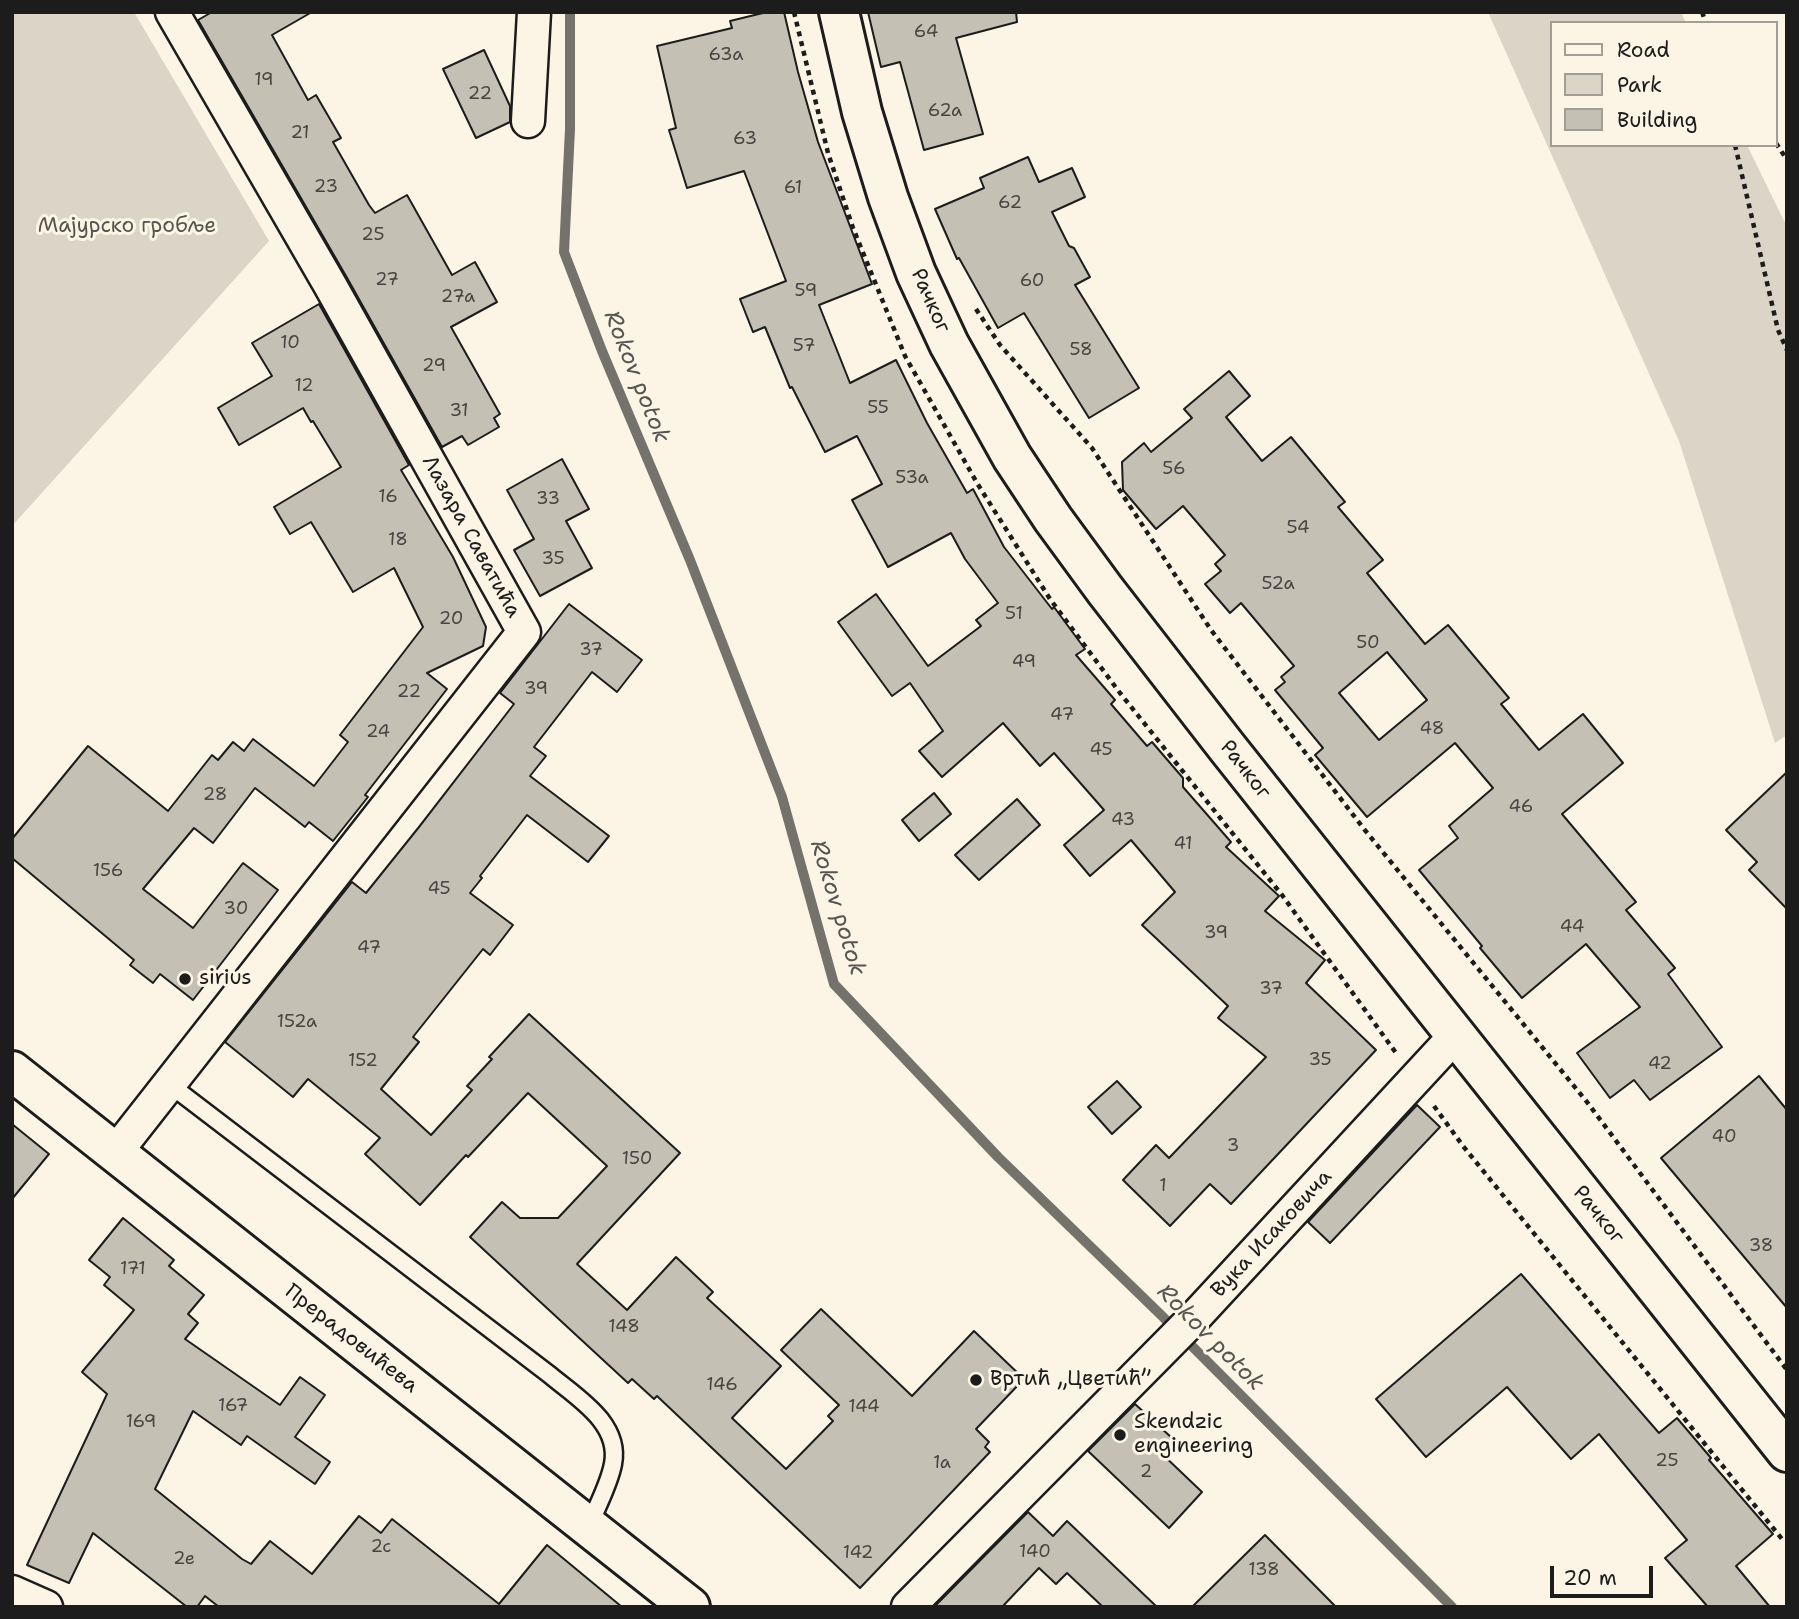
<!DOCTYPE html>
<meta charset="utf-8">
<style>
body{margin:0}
#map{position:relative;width:1799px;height:1619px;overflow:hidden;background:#fcf5e5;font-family:"Shantell Sans",sans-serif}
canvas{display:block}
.frame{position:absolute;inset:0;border:14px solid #1c1c1c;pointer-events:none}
.legend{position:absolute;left:1550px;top:21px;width:228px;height:126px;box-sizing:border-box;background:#fcf5e5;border:2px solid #a29e95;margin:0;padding:9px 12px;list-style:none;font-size:21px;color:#1c1c1c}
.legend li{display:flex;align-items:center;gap:14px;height:35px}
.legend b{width:35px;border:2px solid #a29e95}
.scale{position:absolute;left:1550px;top:1566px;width:103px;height:32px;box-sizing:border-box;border:4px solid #1c1c1c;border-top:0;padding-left:9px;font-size:21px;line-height:24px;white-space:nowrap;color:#1c1c1c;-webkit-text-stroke:5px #fcf5e5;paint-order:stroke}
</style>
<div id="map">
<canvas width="1799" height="1619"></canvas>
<div class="frame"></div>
<ul class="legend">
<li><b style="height:9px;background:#fcf5e5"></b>Road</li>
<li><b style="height:19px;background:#dbd5c8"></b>Park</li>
<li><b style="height:19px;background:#c4c0b3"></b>Building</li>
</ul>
<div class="scale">20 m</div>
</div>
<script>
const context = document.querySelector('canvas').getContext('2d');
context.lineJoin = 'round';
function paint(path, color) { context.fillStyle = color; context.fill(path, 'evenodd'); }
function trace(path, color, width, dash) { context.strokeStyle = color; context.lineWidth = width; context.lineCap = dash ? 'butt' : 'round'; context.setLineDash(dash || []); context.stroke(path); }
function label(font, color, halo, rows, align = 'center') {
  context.font = font + ' "Shantell Sans",sans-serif'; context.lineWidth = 6; context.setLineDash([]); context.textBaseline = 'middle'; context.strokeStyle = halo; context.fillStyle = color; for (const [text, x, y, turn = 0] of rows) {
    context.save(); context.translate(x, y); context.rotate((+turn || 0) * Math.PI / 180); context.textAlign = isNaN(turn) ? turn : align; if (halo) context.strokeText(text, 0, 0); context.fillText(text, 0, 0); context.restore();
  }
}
const green = new Path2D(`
 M12,12H134L269,241L12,526Z
 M1488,12H1681L1686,23H1552V145H1747L1787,227V735L1775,743L1679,441Z`);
const stream = new Path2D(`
 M570,12V129L564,252L602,351L690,560L782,797L834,984L998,1157L1159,1313L1452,1607`);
const building = new Path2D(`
 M212,12H312L272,35L308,100L316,95L341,138L333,142L369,205L375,213L407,195L452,275L475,262L497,302L451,327L500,414L494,418L499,427L468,445L462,436L442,447L346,276L198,20Z
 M767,12H784L798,72L818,142L872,284L819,305L850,383L896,360L927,423L967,493L973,489L1004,547L1052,609L1054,607L1085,649L1076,655L1115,700L1111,704L1147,746L1152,742L1183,778V787L1231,842L1226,847L1279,896L1265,911L1325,960L1306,983L1376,1050L1231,1204L1210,1184L1170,1226L1123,1180L1156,1145L1169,1158L1266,1057L1218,1018L1228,1006L1142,925L1175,892L1131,840L1090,876L1064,845L1104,810L1054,753L1040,766L1003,723L942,777L919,751L943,731L910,683L892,696L838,622L876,594L928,666L981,626L976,620L998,603L965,559L951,533L888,567L852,500L882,484L857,436L825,452L792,387L790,388L765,327L753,332L740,299L786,281L744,171L687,188L669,130L676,128L657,46L732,28L730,21Z
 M868,12H1016L1017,22L956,38L983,134L924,150L900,62L881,67Z
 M484,50L510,106V122L476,138L443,69Z
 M1028,157L1039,182L1072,168L1085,197L1052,212L1069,246L1074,248L1090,277L1075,285L1139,388L1089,418L1024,313L998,328L959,258L957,259L935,209L984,188L980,178Z
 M319,304L409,465L401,470L453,557L486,627L483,646L427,673L447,689L365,795L368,797L333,841L309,822L305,827L255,788L213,843L194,828L143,889L193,928L243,863L278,890L193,1000L160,974L153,983L130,965L134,960L12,858V839L88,746L168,811L212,755L218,760L233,742L244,751L253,739L314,786L348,742L340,735L423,627L394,568L353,592L311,522L290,534L274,507L341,467L313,421L311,422L303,408L239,445L218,408L272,376L252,343Z
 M1229,371L1250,396L1226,417L1262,461L1291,437L1345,502L1338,507L1383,560L1367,573L1425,644L1448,625L1509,698L1501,704L1539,750L1583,714L1623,763L1562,814L1636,902L1626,910L1675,968L1668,974L1722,1047L1650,1100L1634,1080L1610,1098L1577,1053L1640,1007L1586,944L1522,998L1480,948L1482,946L1419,870L1458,838L1449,826L1493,788L1455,743L1367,817L1315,755L1323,748L1275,690L1285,682L1281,677L1294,666L1241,603L1230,613L1205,584L1221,571L1215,564L1225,555L1183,506L1156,529L1123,490L1122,462L1144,443L1151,452L1192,418L1184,409ZM1387,652L1427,700L1379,740L1339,693Z
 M562,459L589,509L566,521L592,568L540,596L514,550L534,539L507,490Z
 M569,604L642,660L617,692L592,672L534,747L546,756L530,776L609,836L588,862L527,815L480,876L482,878L470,893L513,925L490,955L483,949L413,1037L419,1042L381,1089L431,1135L472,1090L467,1086L492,1059L489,1057L529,1014L680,1153L577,1264L627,1310L676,1257L713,1292L707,1298L781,1366L732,1418L786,1469L833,1421L828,1416L839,1405L781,1350L821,1309L912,1396L974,1331L1024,1379L976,1429L989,1442L985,1447L990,1452L860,1588L657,1396L654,1399L632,1379L628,1383L470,1237L502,1202L520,1218H558L607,1166L528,1093L468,1157L466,1155L420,1205L365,1154L380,1138L308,1079L293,1097L225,1042L352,882L366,893L419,827L514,704L500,693Z
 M1787,772V909L1749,870L1757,862L1726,830Z
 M934,793L951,814L919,841L902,820Z
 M1017,799L1040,825L979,880L955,855Z
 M1759,1076L1787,1110V1308L1661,1158Z
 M1117,1081L1141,1107L1112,1134L1088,1107Z
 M1417,1105L1440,1127L1330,1243L1308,1222Z
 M12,1124L49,1154L12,1199Z
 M123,1218L174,1260L169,1266L204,1295L188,1314L198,1323L185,1339L280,1405L300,1377L325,1395L295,1437L330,1462L315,1484L247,1436L241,1445L193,1411L155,1489L242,1559L251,1564L270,1541L312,1574L359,1516L381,1533L392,1519L499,1604L547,1545L622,1607H219L205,1596L197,1607H187L93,1533L69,1583L27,1565L107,1394L82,1372L134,1310L104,1285L110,1277L89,1260Z
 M1521,1274L1659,1433L1677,1418L1711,1458L1709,1460L1773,1534L1736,1566L1770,1607H1708L1665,1558L1687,1540L1599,1434L1571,1459L1507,1387L1426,1457L1376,1399Z
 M1135,1404L1172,1438L1160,1452L1202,1492L1169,1528L1088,1451Z
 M1028,1512L1053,1536L1067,1521L1157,1607H1103L1067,1573L1056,1584L1039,1568L1002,1607H934Z
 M1265,1535L1336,1607H1192Z`);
const path = new Path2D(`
 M794,12L828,153L853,228L905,356L977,483L1050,599L1120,693L1282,895L1396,1053
 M1702,12L1706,23
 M1776,143L1787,160
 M1735,145L1778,330L1787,350
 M976,309L1000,345L1092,448L1211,630L1364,829L1587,1102L1787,1370
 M1434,1106L1463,1146L1782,1539`);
const lane = new Path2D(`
 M169,1084L550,1375C576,1397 621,1423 613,1464C609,1485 597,1506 589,1526`);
const street = new Path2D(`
 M528,121L534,12
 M115,1153L524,632L330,285L172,12
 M12,1592L46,1607
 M908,1607L1195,1317L1455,1036`);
const secondary = new Path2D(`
 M12,1071L690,1607`);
const primary = new Path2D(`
 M839,12L862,112L888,197L916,273L949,344L1012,457L1053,519L1105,590L1226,746L1787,1452`);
const markers = [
 [185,979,7,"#1c1c1c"],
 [976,1380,7,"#1c1c1c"],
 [1120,1435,7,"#1c1c1c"]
];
const numberNames = [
 ["64",926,32],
 ["63a",726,55],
 ["19",264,80],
 ["22",480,94],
 ["62a",945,111],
 ["21",300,133],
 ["63",745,139],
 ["23",326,187],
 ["61",793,188],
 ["62",1010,203],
 ["25",373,235],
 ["27",387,280],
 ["60",1032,281],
 ["59",806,291],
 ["27a",458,297],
 ["10",290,343],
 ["57",804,346],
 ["58",1081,350],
 ["29",434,366],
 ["12",304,386],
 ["55",878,408],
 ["31",459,411],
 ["56",1174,469],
 ["53a",912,478],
 ["16",388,497],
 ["33",548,499],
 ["54",1298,528],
 ["18",398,540],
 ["35",553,559],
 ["52a",1278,584],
 ["51",1014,614],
 ["20",451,619],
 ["50",1368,643],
 ["37",591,650],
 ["49",1024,662],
 ["39",536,689],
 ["22",409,692],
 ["47",1062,715],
 ["48",1432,729],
 ["24",378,732],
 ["45",1101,750],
 ["28",215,795],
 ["46",1521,807],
 ["43",1123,820],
 ["41",1183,844],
 ["156",108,871],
 ["45",439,889],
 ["30",236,909],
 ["44",1572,927],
 ["39",1216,933],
 ["47",369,948],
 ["37",1271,989],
 ["152a",297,1022],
 ["35",1320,1060],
 ["152",363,1061],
 ["42",1660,1064],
 ["40",1724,1137],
 ["3",1233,1146],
 ["150",637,1159],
 ["1",1163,1186],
 ["38",1761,1246],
 ["171",133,1269],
 ["148",624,1327],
 ["146",722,1385],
 ["167",233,1406],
 ["144",864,1407],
 ["169",141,1422],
 ["25",1667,1461],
 ["1a",942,1463],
 ["2",1146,1472],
 ["2c",381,1547],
 ["140",1035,1552],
 ["142",858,1553],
 ["2e",184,1559],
 ["138",1264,1570]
];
const parkNames = [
 ["Мајурско гробље",127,227]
];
const streetNames = [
 ["Рачког",930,301,66],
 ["Лазара Саватића",471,537,61],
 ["Рачког",1245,770,52],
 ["Рачког",1598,1215,51],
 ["Вука Исаковича",1272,1234,-47],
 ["Прерадовићева",351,1339,38]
];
const poiNames = [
 ["sirius",199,979],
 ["Вртић „Цветић”",990,1380],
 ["Skendzic",1134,1423],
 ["engineering",1134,1447]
];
const waterNames = [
 ["Rokov potok",636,377,68],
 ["Rokov potok",837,908,73],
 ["Rokov potok",1210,1338,45]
];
paint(green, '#dbd5c8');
trace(stream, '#75726c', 10);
paint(building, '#c4c0b3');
trace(building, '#1c1c1c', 2);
trace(lane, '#1c1c1c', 21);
trace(street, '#1c1c1c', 37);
trace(secondary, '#1c1c1c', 44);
trace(primary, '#1c1c1c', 44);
trace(path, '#1c1c1c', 4.5, [5, 5]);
trace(lane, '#fcf5e5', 16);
trace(street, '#fcf5e5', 32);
trace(secondary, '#fcf5e5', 38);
trace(primary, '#fcf5e5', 38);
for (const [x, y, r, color] of markers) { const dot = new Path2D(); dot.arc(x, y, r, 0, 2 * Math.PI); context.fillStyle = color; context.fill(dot); trace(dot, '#fcf5e5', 2.5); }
label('18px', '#464542', null, numberNames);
label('21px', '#555450', '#fcf5e5', parkNames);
label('21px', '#1c1c1c', '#fcf5e5', streetNames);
label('21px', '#1c1c1c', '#fcf5e5', poiNames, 'left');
label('italic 23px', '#575551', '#fcf5e5', waterNames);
</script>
